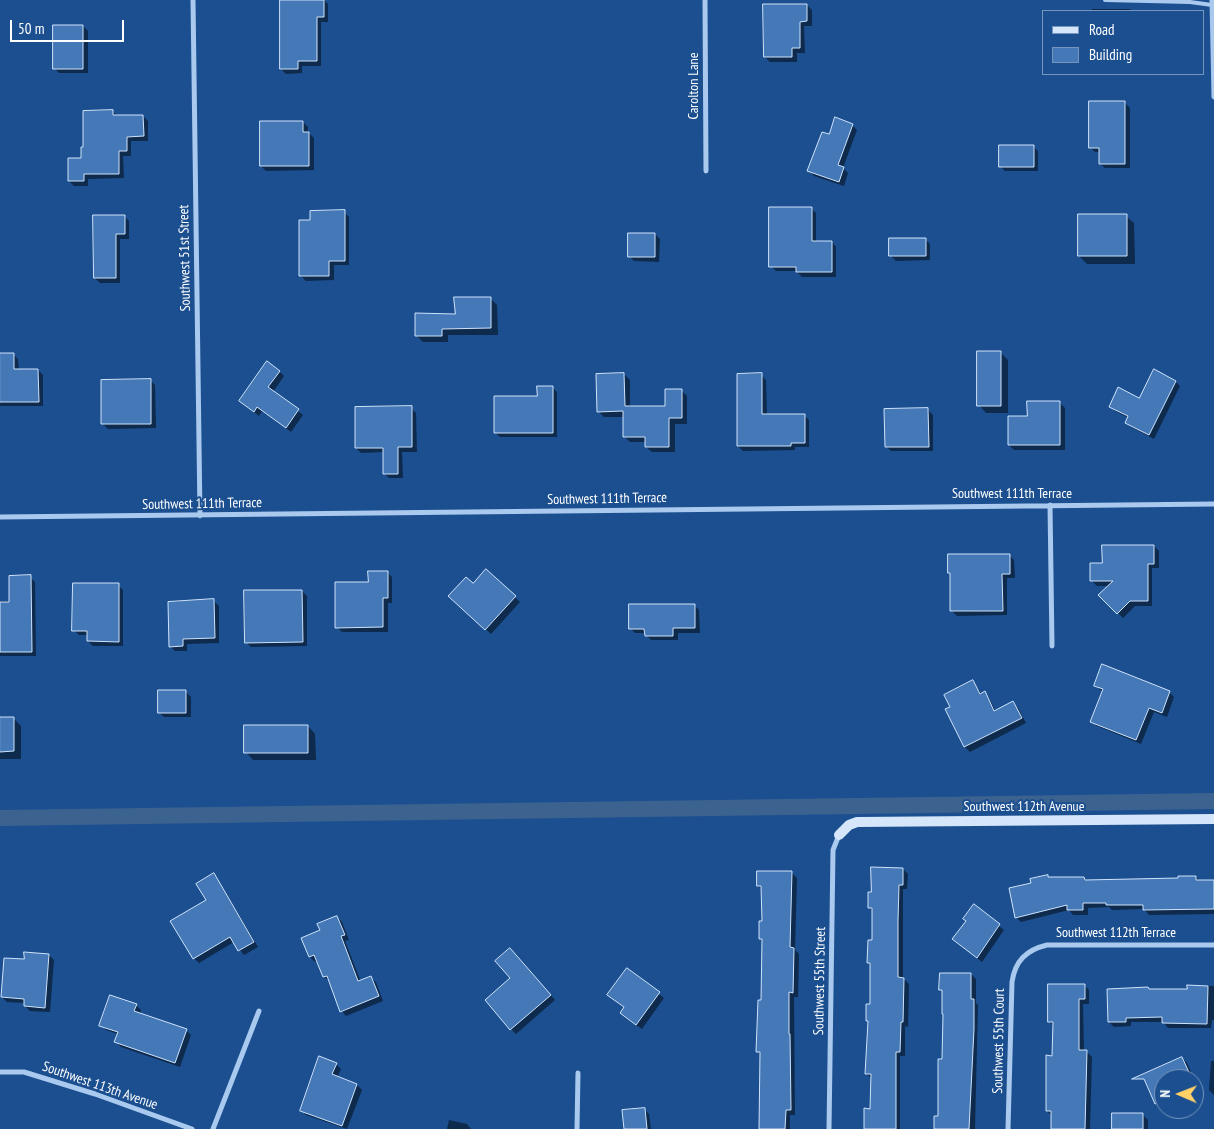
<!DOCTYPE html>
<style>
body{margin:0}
#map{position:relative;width:1214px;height:1129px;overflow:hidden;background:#1b4f8f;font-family:"PT Sans Narrow",sans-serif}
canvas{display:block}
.legend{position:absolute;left:1042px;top:10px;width:162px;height:65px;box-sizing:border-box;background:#1b4f8f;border:1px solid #7695bc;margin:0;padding:6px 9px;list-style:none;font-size:15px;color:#fff}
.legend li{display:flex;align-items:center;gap:10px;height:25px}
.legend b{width:25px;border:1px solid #7695bc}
.north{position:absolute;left:1154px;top:1069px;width:50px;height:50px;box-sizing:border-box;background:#1b4f8f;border:1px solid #7695bc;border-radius:50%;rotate:271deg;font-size:14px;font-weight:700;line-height:20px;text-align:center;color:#fff}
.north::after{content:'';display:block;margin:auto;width:18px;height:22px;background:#ffd166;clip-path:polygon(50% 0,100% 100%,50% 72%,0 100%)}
.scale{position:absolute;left:10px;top:20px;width:114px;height:22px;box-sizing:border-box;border:2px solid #fff;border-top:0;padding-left:6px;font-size:15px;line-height:18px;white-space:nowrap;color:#fff;-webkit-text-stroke:4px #1b4f8f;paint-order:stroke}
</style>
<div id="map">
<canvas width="1214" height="1129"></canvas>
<ul class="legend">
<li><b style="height:6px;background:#d6e6fa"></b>Road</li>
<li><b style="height:14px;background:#4478b7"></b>Building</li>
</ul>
<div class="north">N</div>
<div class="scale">50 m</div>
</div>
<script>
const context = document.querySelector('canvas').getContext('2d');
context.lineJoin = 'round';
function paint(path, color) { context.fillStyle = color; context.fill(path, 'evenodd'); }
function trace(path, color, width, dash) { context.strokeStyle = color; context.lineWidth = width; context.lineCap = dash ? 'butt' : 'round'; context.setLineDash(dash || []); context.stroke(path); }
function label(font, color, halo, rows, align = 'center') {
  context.font = font + ' "PT Sans Narrow",sans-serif'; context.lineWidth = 4; context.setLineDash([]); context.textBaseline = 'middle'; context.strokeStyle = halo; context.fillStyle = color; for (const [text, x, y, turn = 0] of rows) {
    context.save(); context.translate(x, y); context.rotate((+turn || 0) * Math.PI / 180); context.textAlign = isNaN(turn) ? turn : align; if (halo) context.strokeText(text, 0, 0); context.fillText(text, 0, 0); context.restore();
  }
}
const shadow = new Path2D(`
 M282,0H324L328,4V22H321V66H302V73L286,74L281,69Z
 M807,5L812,10V26H804L805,53H797V62H770L765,57Z
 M1092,9H1130L1132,11H1092Z
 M83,26L88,31V73H59L54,68Z
 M1125,103L1130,108V168H1105L1100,164V152H1095L1090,147Z
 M113,112L118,116H143L148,121V141H131V156H123L124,178L88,179V186H74L69,181L83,159L84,148Z
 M303,122L308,127V132L314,138V170L266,171L261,166Z
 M852,125L857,130L843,168L848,173L844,186L814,176L809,171L829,136Z
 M1033,146L1038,151V171H1005L1000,166Z
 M811,208L816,213V242H832L836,247V277H802L796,271H776L771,266Z
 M344,212L349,217V265H334V280L306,281L301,276L311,221Z
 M124,216L129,221V239H120V283H100L95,278Z
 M1126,216L1134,223L1135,264H1087L1079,256Z
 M655,234L660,239L659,262L634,261L629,256Z
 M925,239L930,244V260L896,261L891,256Z
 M490,298L497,305L498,335H448V342H423L416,335Z
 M1000,352L1008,360V413H986L979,405Z
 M0,354H13L18,359L19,370H38L43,375V406H0Z
 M280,372L284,376L273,392L303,415L291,432L262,411L259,416L240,401Z
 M624,374L630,380V407H666L681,390L687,396V424H675V452H652L646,447V442H630L624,436V417H604L598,411Z
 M761,375L766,380L767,415H804L809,420V447H795V450L743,451L738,446Z
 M150,380L155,385L156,428L108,429L103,424Z
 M1176,382L1180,386L1154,439L1131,427L1126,422L1129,418L1115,411L1110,406L1140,399Z
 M552,387L557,392V437H500L495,432Z
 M1060,403L1065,408V450H1014L1009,445L1028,417Z
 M411,408L416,413L417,452H402L403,478H389L384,473V452L361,453L356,448Z
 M928,410L933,415V451H891L886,446Z
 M1154,546L1159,551V568H1152V606H1135L1123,618L1100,595L1110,586H1097L1092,581L1103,564Z
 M1009,555L1014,560L1015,578H1007V615L957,616L952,611L951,575L949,573Z
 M486,571L520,602L491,634L455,601L473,585Z
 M387,572L392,577V603H388V632H342L337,627L369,583Z
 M30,577L35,582L36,656H0V601H10Z
 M118,585L123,590V646H93L88,641V635H79L74,630Z
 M302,591L307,596V646L251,647L246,642Z
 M214,601L219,606V643L187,644V651H175L170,646Z
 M694,605L699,610L700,633H678V640H651L646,635V633H635L630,628Z
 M973,682L982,694L984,693L989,698L996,712L1013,703L1018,708L1026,723L970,752L965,747L946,710L951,707Z
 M1095,685L1169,692L1174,697L1167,717L1154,712L1141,744L1097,726L1092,722L1103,692Z
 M186,692L191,697V717H164L159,712Z
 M0,718H13L21,726V759H0Z
 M308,726L315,734L316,760H253L246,752Z
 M903,869L908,874L907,889H903V978L909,984L908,1027L905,1026V1056H900V1129H866L871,1110V1078L866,1073L869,1022L867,1020L871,1005V966L868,963L873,942V912L869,907Z
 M792,873L797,878L795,950L799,954L798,997H794L795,1115H790V1129H760L761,1055L757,1051L762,1001L763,941L760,938L763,922V890L758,886Z
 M213,875L218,880L258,947L244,955L234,942L199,963L194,958Z
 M1196,877L1200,881H1214V914L1149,915L1144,909L1112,910L1109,907L1088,908V915H1073L1069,910L1021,922L1016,917L1049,878H1084L1088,882L1179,879Z
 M974,906L1004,930L982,962L959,944Z
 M337,917L342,922L349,940L345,941L361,982L371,978L376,982L383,1001L346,1016L342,1011L330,981L324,977L317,961L315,962L310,957L321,931Z
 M515,954L555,1000L516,1034L511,1029L512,979Z
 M49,955L54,960L50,1012L30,1011L25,1006V1003L7,1002L2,997L25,961Z
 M627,970L664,998L642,1029L626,1018L625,1008L609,995Z
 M971,974L976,979V1003L978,1005L975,1129H935L940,1118L944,1060L943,992L941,990Z
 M1084,985L1089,990V1004H1083L1084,1052H1087L1092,1057L1090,1129H1052V1116L1047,1111L1053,1057L1054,1026L1050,1022Z
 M1188,986H1214V1020H1212L1211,1028H1168L1163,1022H1131V1026L1114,1027L1109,1022L1148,988L1150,990L1188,991Z
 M136,1005L141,1010L140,1014L186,1030L191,1035L180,1067L121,1047L116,1042L118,1034L106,1030L101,1025Z
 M1182,1058L1187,1063L1197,1085L1194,1087V1079H1164V1107L1161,1108L1156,1103L1144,1075Z
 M1211,1061H1214V1095L1209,1090Z
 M336,1064L341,1069L337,1078L357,1085L362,1090L347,1129L306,1115L301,1110Z
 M644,1109L649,1114L651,1129H625Z
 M1143,1115L1148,1120V1129H1113Z
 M449,1120L467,1124L471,1129H447Z`);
const canal = new Path2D(`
 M0,818L1214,801`);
const building = new Path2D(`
 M280,0H324V17H317V61H298V69H280Z
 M763,4H807V21L800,22V48H792V57H764Z
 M53,25H83V69H53Z
 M1089,101H1125V164H1099V148H1089Z
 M113,110V115H143L144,136L127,137V151H119V174H84V181H68V158H81V147H83V111Z
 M835,117L853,124L838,165L844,167L839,182L807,171L822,132L829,134Z
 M260,121H303V132H309V166H260Z
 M999,145H1034V167H999Z
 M769,207H812V241H832V272H796V267H769Z
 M345,210V261H329V276H299V220H310V211Z
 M1078,214H1127V256H1078Z
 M93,215H125V234H116V278H94Z
 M628,233H655V257H628Z
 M889,238H926V256H889Z
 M454,297H491V328L442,329V336H415V313L455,314Z
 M977,351H1001V406H977Z
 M0,353H14V369H38L39,402H0Z
 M267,361L280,371L268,387L299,409L286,428L257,407L254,412L239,401Z
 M1154,369L1176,381L1149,435L1125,423L1128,416L1109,407L1118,387L1139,398Z
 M624,373L625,406H665V389H682V418H669V447H645V437H623V411L597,412L596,374Z
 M762,373V414H805V443H791V446H737V374Z
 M151,379V424H101V380Z
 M537,386H553V433H494V396H537Z
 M1027,401H1060V445H1008V416H1027Z
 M412,406V447H398V474H383V448H355V407Z
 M928,408L929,447H885L884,409Z
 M1102,545H1154V564H1148V601H1130L1117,614L1098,595L1113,581H1090V563H1102Z
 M948,554H1010V574H1002L1003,611H950V573H948Z
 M486,569L516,596L485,630L448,596L466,577L473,583Z
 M368,571H388V598H383V627L335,628V582H368Z
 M31,575L32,652H0V602H9V576Z
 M73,583H119V642L87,641V631H72Z
 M244,590H302L303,642L245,643Z
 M214,599L215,638L183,639V646L169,647L168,602Z
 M629,604H695V628H673V636H645L644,629H629Z
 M1102,664L1170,691L1162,713L1149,708L1136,740L1090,722L1103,689L1094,686Z
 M973,680L980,694L985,691L994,711L1013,701L1022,718L964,747L945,709L950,707L944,695Z
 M158,690H186V713H158Z
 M0,717H14V751L0,752Z
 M244,725H308V753H244Z
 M871,867L903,868V885H899L898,921V977L904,978L903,1022H901L900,1052H896V1129H864V1108L870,1109L871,1074H865L868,1021H866V1004H870V963H867L868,940H872V908H868V892H871Z
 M757,871H792L790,947L794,948L793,993L789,992V1034H790L791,1110H786L785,1129H759L760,1052H756L758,1000H761L762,939H759V921H762L761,886H757Z
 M214,873L254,942L238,951L230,937L193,959L170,921L206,900L196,884Z
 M1048,875V877H1084L1085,880L1178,878V876H1196V880H1214V909L1143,910V905H1106V903H1083V910H1067V905L1015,918L1009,888L1031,883L1030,879Z
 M974,904L1000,924L977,958L952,939L966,921L963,919Z
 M337,916L345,935L341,936L358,981L371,976L379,996L340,1012L327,976L323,977L314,955L309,957L301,938L320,930L317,924Z
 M510,948L551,995L510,1030L485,1000L510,978L495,961Z
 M24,952L49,954L45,1008L24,1006V999L1,997L4,958L24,959Z
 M627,968L660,992L636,1025L620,1013L624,1007L607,995Z
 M940,973H971V999H974V1029L969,1129H934V1116H938V1059H942L943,1014H942V990H939Z
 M1048,984H1085V999H1079V1050H1087L1085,1129H1051V1111H1046V1055L1052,1056L1053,1022H1048Z
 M1187,985L1208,986L1207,1024L1162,1023V1017L1126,1018V1022H1108L1107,989L1148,987L1149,989H1187Z
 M110,995L137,1004L134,1011L187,1029L175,1063L114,1042L118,1032L99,1026Z
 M319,1056L337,1063L332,1074L357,1084L342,1126L300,1111Z
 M1182,1057L1192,1079H1164V1100L1155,1104L1144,1079H1132Z
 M645,1108L647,1129H624L622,1110Z
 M1112,1113H1143V1129H1112Z`);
const lane = new Path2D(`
 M1105,0L1190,2L1212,5`);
const street = new Path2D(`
 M193,0L200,516
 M705,0L706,171
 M1212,0L1214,97
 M1050,505L1052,646
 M0,517L1214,504
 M0,1072H24L95,1094L192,1129
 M213,1129L259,1011
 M577,1129L578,1073
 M829,1129L833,850L839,835
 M1008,1129L1012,982C1015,961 1026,950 1047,945H1214`);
const secondary = new Path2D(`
 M839,835L849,825L857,822L1214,819`);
const streetNames = [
 ["Carolton Lane",694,86,-90],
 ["Southwest 51st Street",185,258,-91],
 ["Southwest 111th Terrace",1012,494],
 ["Southwest 111th Terrace",607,499,-1],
 ["Southwest 111th Terrace",202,504,-1],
 ["Southwest 112th Avenue",1024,807],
 ["Southwest 112th Terrace",1116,933],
 ["Southwest 55th Street",820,981,-89],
 ["Southwest 55th Court",999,1041,-89],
 ["Southwest 113th Avenue",100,1086,19]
];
paint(shadow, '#0007');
trace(canal, '#3c6290', 16);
paint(building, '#4478b7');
trace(building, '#cfe3fa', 1);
trace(lane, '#a9c9ee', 4);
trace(street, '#a9c9ee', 5);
trace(secondary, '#d6e6fa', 10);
label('14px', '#fff', '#1b4f8f', streetNames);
</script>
